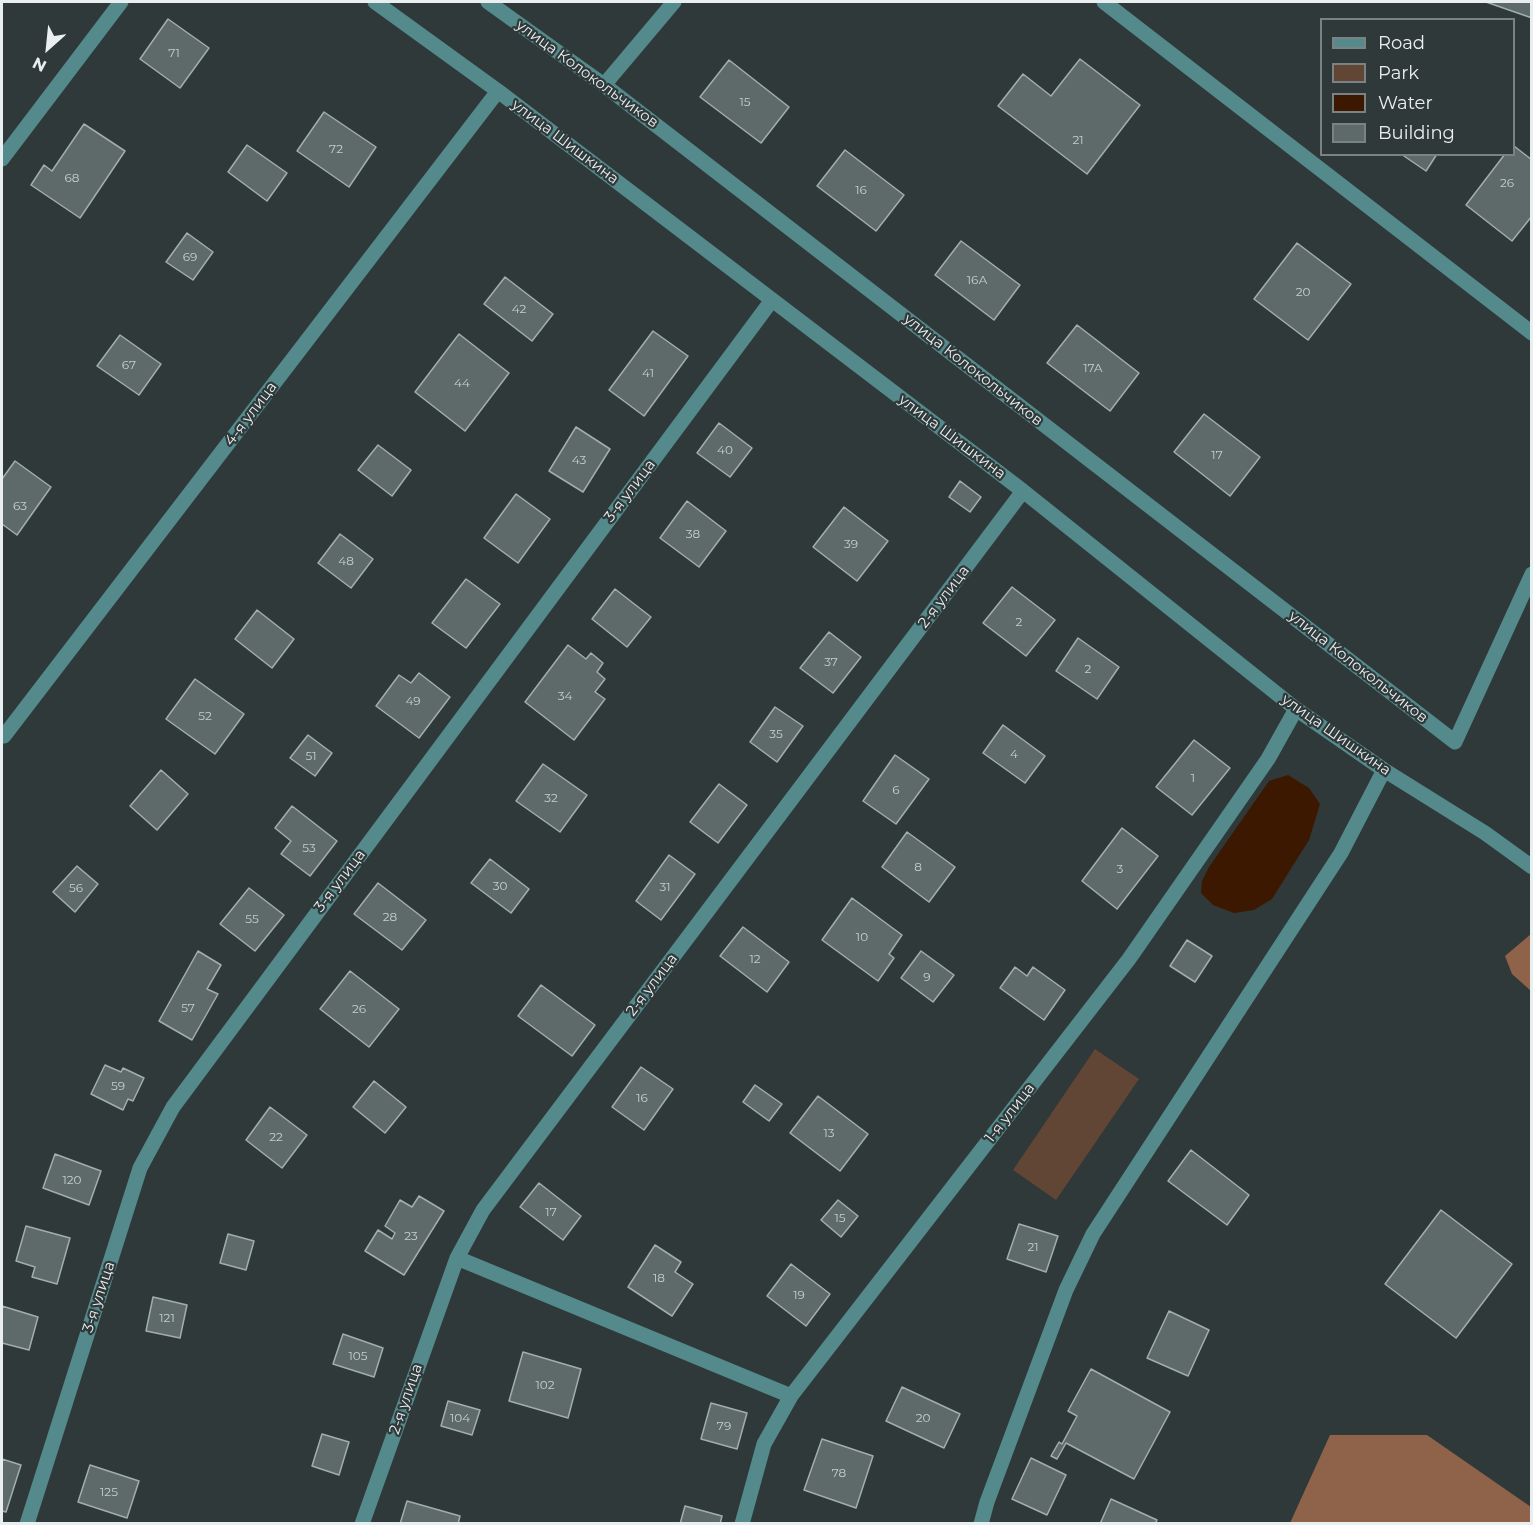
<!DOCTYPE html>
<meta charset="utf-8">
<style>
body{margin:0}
#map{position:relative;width:1533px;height:1525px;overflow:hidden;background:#30393a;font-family:Montserrat,sans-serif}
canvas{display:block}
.frame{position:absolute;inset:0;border:3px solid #e9eff0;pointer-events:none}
.legend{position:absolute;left:1320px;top:18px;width:195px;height:138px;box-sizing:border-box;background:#30393a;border:2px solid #7a8283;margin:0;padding:8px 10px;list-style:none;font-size:18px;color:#e9eff0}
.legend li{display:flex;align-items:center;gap:12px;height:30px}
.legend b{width:30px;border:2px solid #7a8283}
.north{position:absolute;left:18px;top:18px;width:60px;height:60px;-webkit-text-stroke:4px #30393a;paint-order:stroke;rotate:207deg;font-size:16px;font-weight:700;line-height:24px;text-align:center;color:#e9eff0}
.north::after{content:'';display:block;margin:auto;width:21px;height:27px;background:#e9eff0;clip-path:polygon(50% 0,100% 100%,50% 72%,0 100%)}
</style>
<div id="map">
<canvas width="1533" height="1525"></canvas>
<div class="frame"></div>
<ul class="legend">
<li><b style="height:8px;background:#548a8c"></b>Road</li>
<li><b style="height:16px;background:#614535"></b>Park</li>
<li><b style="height:16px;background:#3c1800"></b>Water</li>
<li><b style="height:16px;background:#5e6969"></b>Building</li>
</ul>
<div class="north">N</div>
</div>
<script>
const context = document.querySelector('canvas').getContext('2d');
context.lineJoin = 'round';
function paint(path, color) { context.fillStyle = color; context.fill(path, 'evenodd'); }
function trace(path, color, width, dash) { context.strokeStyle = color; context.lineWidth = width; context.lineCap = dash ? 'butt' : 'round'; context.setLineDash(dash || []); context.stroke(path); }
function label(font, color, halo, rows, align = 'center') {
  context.font = font + ' Montserrat,sans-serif'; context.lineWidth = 4.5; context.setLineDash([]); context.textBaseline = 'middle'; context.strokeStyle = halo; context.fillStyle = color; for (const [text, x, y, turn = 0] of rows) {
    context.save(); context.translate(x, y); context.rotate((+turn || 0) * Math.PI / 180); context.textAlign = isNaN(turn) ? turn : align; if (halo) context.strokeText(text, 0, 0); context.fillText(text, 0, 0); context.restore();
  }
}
const green = new Path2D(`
 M1095,1049L1139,1079L1056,1200L1013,1170Z`);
const forest = new Path2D(`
 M1531,934V991L1512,974L1505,956Z
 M1330,1435H1427L1531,1507V1523H1290Z`);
const water = new Path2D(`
 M1288,775L1309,788L1320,804L1309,840L1272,899L1254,910L1234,913L1213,905L1201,893L1202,881L1209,867L1269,781Z`);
const building = new Path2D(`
 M1486,2H1532V18Z
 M168,19L209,48L180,88L140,59Z
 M1080,59L1140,105L1087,174L998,106L1023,74L1051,96Z
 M729,60L789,107L761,143L700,97Z
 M324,112L376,147L349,187L297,151Z
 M84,124L125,151L80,218L31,185L44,165L52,171Z
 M247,145L287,173L267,201L228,172Z
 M1514,146L1532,160V216L1512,241L1466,205L1505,154H1514Z
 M845,150L904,195L876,231L817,186Z
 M1401,154H1437L1426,171Z
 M187,233L213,252L193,280L166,262Z
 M961,241L1020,285L994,320L935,275Z
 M1297,243L1351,284L1308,340L1254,299Z
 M505,277L553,314L532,341L484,304Z
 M1077,325L1139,373L1110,411L1047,363Z
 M653,331L688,356L644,416L609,390Z
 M459,334L509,373L465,431L415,392Z
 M120,335L161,364L139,395L97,366Z
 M1204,414L1260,457L1230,496L1174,452Z
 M719,423L752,448L730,477L697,453Z
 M576,427L610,449L583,492L549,471Z
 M378,445L411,470L392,496L358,470Z
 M15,461L51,487L17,535L2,524V479Z
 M960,481L981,497L970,512L949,497Z
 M516,494L550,519L518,563L484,538Z
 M687,501L726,531L699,567L660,538Z
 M844,507L888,541L857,581L813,547Z
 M340,534L373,559L351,588L318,563Z
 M466,579L500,604L466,648L432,623Z
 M1012,587L1055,620L1026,656L983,623Z
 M615,589L651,617L627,647L592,619Z
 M257,610L294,639L272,668L235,639Z
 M829,632L861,657L833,693L800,668Z
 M1078,638L1119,667L1097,699L1056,671Z
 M568,645L586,659L591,653L603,663L597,672L605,679L595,692L605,699L574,740L525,702Z
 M419,673L450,697L419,738L376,706L399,675L411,683Z
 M195,679L244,714L215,754L166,719Z
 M775,707L803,726L777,762L750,742Z
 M1003,725L1045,756L1025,783L983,753Z
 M308,735L332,753L315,776L290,758Z
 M1194,740L1230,768L1192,815L1156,787Z
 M895,755L929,779L896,824L863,801Z
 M543,764L587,795L560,832L516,801Z
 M161,770L188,794L157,830L130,806Z
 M719,784L747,805L718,843L690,822Z
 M292,806L337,841L310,876L281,854L291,841L275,828Z
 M1122,828L1158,856L1117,909L1082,881Z
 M907,832L955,867L929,902L882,867Z
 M669,855L695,874L661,920L636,901Z
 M490,859L529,889L511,913L471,883Z
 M77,866L98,884L75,912L53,892Z
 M378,883L426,920L402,950L354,914Z
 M249,888L284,915L255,951L220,924Z
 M852,898L902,935L889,954L894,958L878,981L822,940Z
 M743,927L789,962L767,992L720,956Z
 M1187,940L1212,956L1195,982L1170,966Z
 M198,951L221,965L207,989L218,994L192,1040L159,1021Z
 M921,951L954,975L933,1002L901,978Z
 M1015,967L1027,976L1033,967L1065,990L1044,1020L1000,988Z
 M350,971L399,1009L369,1047L320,1009Z
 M541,985L595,1025L572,1056L518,1016Z
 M105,1065L121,1072L123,1068L144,1078L133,1101L128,1099L123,1110L91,1094Z
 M641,1067L673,1089L644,1130L612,1107Z
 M374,1081L406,1107L385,1133L353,1107Z
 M755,1085L782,1104L769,1121L743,1102Z
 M818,1096L868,1134L840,1171L790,1133Z
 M270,1107L307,1135L282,1168L246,1140Z
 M1191,1150L1249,1195L1227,1225L1168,1181Z
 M55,1154L101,1171L89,1205L43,1188Z
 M539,1183L581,1216L563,1240L520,1207Z
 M419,1196L444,1211L404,1275L365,1251L378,1230L392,1239L395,1233L385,1226L400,1200L412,1207Z
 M838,1200L858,1216L841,1237L821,1220Z
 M1441,1210L1512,1264L1456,1338L1385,1284Z
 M1019,1224L1058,1236L1046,1272L1007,1259Z
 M26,1226L70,1238L57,1284L32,1277L35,1267L16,1261Z
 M228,1234L254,1241L246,1270L220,1263Z
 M655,1245L681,1262L675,1272L693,1284L672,1316L628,1287Z
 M791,1264L830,1294L806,1326L767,1296Z
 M153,1297L187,1305L180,1338L146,1331Z
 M2,1306L38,1317L29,1350L2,1343Z
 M1169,1311L1209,1330L1188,1376L1147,1358Z
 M343,1334L383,1348L374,1377L333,1364Z
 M523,1352L581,1369L568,1418L509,1401Z
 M1091,1369L1170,1412L1134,1479L1066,1443L1057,1459L1051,1456L1059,1442L1062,1444L1077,1416L1068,1411Z
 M902,1387L960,1414L944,1448L886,1421Z
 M448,1401L480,1410L472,1435L441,1426Z
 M711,1403L747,1413L737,1449L701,1439Z
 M322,1434L349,1442L339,1475L312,1466Z
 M822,1439L873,1456L856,1508L804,1490Z
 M1031,1458L1066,1475L1047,1515L1012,1499Z
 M2,1459L21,1465L6,1512L2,1511Z
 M90,1465L139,1481L127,1518L78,1502Z
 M1111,1499L1157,1520L1155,1524H1100Z
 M407,1501L460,1516L458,1524H400Z
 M685,1506L722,1516L720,1524H680Z`);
const minor = new Path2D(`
 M375,2L498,91L1023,491L1296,709L1384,770L1485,833L1532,867
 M488,2L604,85L1455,742L1532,574
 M1104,2L1532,333
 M604,85L674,2
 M2,159L121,2
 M4,736L498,91
 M457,1258L791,1396
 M27,1524L140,1168L173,1107L772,300
 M362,1524L457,1258L483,1210L1023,491
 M742,1524L764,1444L791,1396L1129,959L1268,759L1296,709
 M981,1524L987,1502L1066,1290L1093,1234L1341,853L1384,770`);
const numberNames = [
 ["71",174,53],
 ["15",745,102],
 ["21",1078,140],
 ["72",336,149],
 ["68",72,178],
 ["26",1507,183],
 ["16",861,190],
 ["69",190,257],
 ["16А",977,280],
 ["20",1303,292],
 ["42",519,309],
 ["67",129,365],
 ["17А",1093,368],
 ["41",648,373],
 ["44",462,383],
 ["40",725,450],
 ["17",1217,455],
 ["43",579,460],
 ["63",20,506],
 ["38",693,534],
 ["39",851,544],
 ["48",346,561],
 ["2",1019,622],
 ["37",831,662],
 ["2",1088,669],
 ["34",565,696],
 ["49",413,701],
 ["52",205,716],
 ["35",776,734],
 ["4",1014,754],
 ["51",311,756],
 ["1",1193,778],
 ["6",896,790],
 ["32",551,798],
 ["53",309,848],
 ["8",918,867],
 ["3",1120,869],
 ["30",500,886],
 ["31",665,887],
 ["56",76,888],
 ["28",390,917],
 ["55",252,919],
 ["10",862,937],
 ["12",755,959],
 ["9",927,977],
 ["57",188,1008],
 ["26",359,1009],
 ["59",118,1086],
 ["16",642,1098],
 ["13",829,1133],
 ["22",276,1137],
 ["120",72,1180],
 ["17",551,1212],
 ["15",840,1218],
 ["23",411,1236],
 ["21",1033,1247],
 ["18",659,1278],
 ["19",799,1295],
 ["121",167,1318],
 ["105",358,1356],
 ["102",545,1385],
 ["104",460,1418],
 ["20",923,1418],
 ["79",724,1426],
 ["78",839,1473],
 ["125",109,1492]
];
const streetNames = [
 ["улица Колокольчиков",587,74,36],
 ["улица Шишкина",565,142,37],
 ["улица Колокольчиков",973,370,38],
 ["4-я улица",251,414,-53],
 ["улица Шишкина",952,437,37],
 ["3-я улица",630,491,-53],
 ["2-я улица",944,597,-53],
 ["улица Колокольчиков",1358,667,38],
 ["улица Шишкина",1336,735,35],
 ["3-я улица",340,881,-53],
 ["2-я улица",652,985,-53],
 ["1-я улица",1010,1113,-52],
 ["3-я улица",99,1297,-72],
 ["2-я улица",406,1399,-71]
];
paint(green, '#614535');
paint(forest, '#8e6349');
paint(water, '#3c1800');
paint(building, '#5e6969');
trace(building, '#a2aeae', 1.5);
trace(minor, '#548a8c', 15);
label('12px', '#c6cece', null, numberNames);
label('15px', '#e9eff0', '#30393a', streetNames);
</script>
